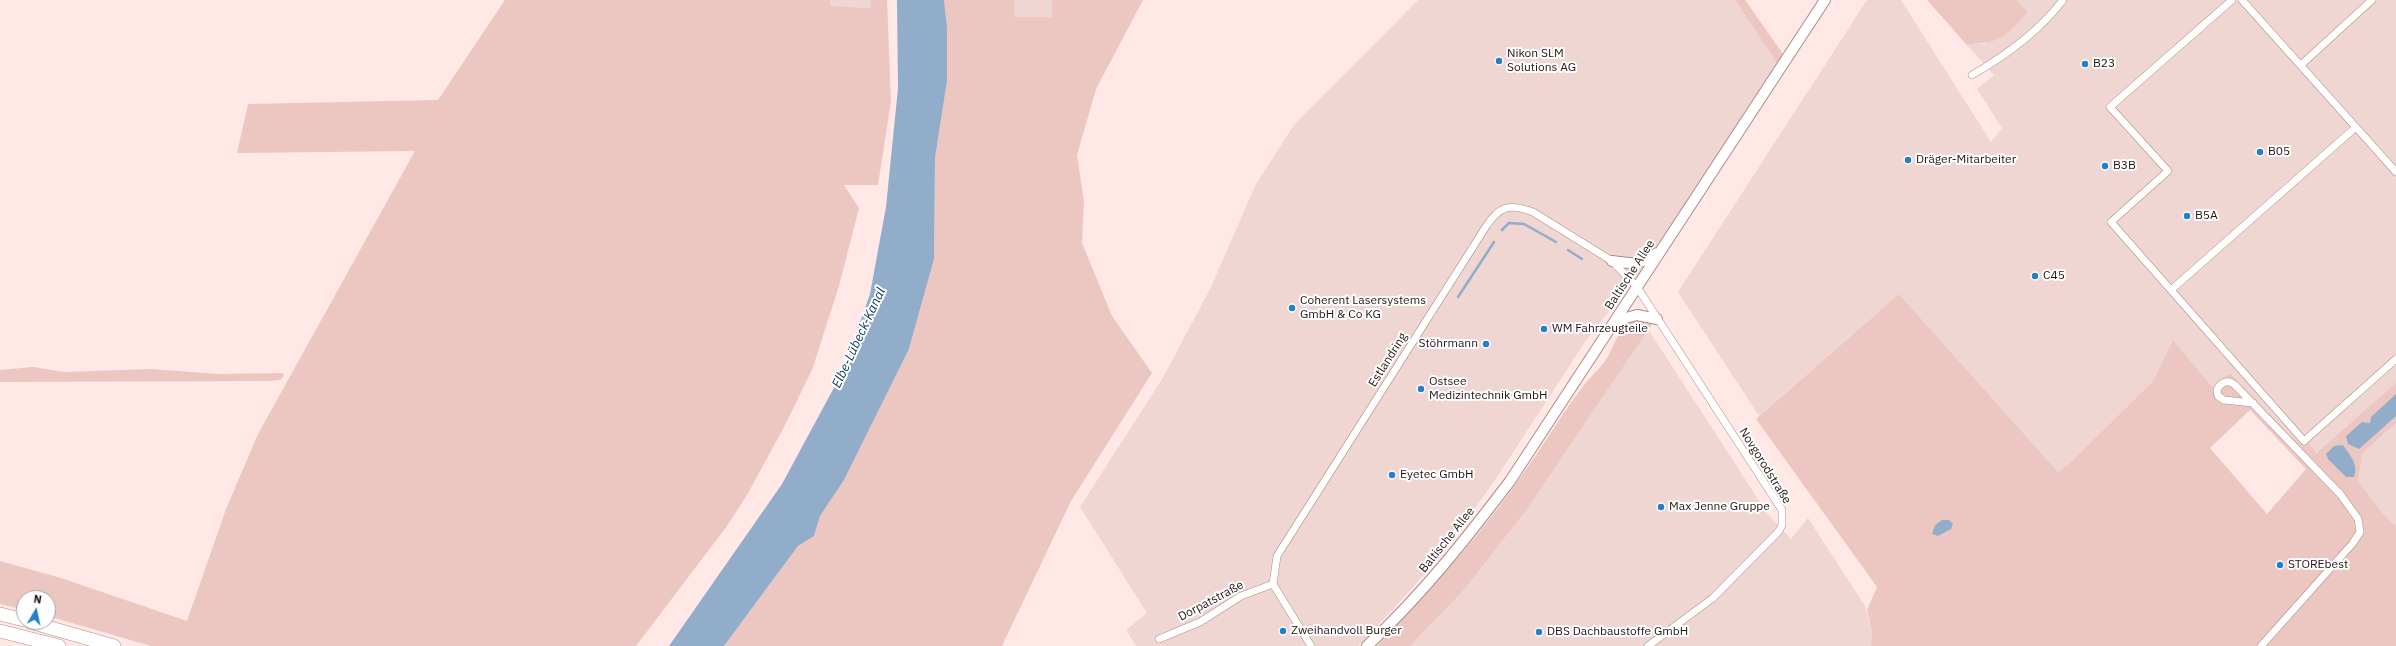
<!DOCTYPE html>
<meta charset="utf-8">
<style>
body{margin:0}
#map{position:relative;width:2396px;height:646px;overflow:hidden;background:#ffe8e5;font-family:"IBM Plex Sans",sans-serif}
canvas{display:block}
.north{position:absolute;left:16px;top:590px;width:40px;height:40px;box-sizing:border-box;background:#fff;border:1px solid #a6a1a0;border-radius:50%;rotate:9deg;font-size:11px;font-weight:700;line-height:16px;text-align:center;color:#201412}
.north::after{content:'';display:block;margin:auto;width:14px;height:18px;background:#237fcc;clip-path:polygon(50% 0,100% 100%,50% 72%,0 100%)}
</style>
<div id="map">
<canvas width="2396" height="646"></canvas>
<div class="north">N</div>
</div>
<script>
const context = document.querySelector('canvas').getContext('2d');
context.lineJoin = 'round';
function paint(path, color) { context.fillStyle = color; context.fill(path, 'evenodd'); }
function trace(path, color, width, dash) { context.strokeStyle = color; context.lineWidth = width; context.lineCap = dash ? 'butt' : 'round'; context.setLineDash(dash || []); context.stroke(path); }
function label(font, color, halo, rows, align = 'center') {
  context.font = font + ' "IBM Plex Sans",sans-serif'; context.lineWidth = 4; context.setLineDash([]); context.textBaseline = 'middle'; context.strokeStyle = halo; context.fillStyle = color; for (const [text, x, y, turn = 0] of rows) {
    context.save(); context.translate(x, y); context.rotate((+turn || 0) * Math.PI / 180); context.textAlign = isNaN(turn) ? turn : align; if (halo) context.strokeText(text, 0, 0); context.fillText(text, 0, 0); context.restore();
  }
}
const built = new Path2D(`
 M830,0H871L870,8L830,6Z
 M1014,0H1052L1053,17H1014Z
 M1418,0H1735L1777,63L1651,258L1587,339L1499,474L1442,555L1364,641L1358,646H1136L1126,630L1147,613L1080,507L1164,376L1211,287L1256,184L1294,125Z
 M1867,0H1901L1991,142L2002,128L1977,89L1994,75L1966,44H1985L2028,12L2016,0H2396V534L2308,443L2302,448L2230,373L2212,388L2173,340L2153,381L2070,463L2058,472L1899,294L1759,416L1678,292Z
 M1648,329L1767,513L1791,539L1808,518L1865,606L1872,632L1871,646H1410L1463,591L1525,512Z`);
const green = new Path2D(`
 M505,0H830V6L870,8L871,0H887L891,101L878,185H844L859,208L839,286L812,370L783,429L747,495L727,526L636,646H151L48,616V598H24V610L0,604V561L61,578L187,621L226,509L258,434L415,151L237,153L248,104L438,100Z
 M944,0H1014V17H1052V0H1143L1096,89L1077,155L1084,201L1082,243L1112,316L1152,373L1071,501L1002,646H724L798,546L814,536L820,516L844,480L909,349L934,259L935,158L947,81V27Z
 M1735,0H1745L1783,54L1777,63Z
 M1927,0H2016L2028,12C2005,36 2001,44 1966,44Z
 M1899,294L2058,472L2070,463L2153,381L2173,340L2212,387L2230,373L2302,447L2308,443L2317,453L2396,383V423L2362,453L2358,481L2381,512L2396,527V646H1871L1872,632L1867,610L1877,587L1756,419ZM2250,410L2306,469L2267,514L2210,448Z
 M1631,320H1646L1652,324L1525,512L1463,591L1410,646H1377C1431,589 1483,533 1527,468C1546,442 1562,413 1582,388C1590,377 1600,369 1607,358C1616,344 1617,330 1631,320Z
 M33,367L64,372L151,369L218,374L283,373L284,376L280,380L269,381L0,382V370Z`);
const water = new Path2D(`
 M897,0H944L947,27V81L935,158L934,259L909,349L844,480L820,516L814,536L798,546L724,646H669L782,484L843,371L870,294L886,207L898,88Z
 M2396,394V416L2359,449L2348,444L2346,436L2362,422L2370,423L2371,417Z
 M2343,445C2350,456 2359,464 2354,477H2346L2328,459L2326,454L2334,446Z
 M1942,520H1949L1953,524L1951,529L1938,536L1932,534L1935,525Z`);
const stream = new Path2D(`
 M1502,230L1509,223L1524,224L1556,242
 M1568,250L1582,259
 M1458,297L1494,242`);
const street = new Path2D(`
 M2232,0L2110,107L2168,171L2111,222L2304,441L2396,359
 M2242,0L2396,172
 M2302,64L2372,0
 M1972,75C2005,56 2040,30 2063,0
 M2171,290L2356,127
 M2253,403L2224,400L2218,396L2217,390C2221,381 2229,379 2236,386L2341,495L2358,519L2360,532L2353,543L2261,646
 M1159,639L1200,622L1241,596L1273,584
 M1311,646L1273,584L1277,556L1485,228C1499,206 1509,203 1533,212L1612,261L1637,287L1782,510V525L1779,531L1713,598L1648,646`);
const secondary = new Path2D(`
 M1612,261C1630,264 1642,265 1657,253
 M1615,321L1637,315L1657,319
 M1367,646C1421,596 1466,539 1510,481L1825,0`);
const highway = new Path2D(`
 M0,614L24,620
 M30,622L114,646
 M0,631L59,646`);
const markers = [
 [1499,61,4,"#237fcc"],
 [2085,64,4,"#237fcc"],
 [2260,152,4,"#237fcc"],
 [1908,160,4,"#237fcc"],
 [2105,166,4,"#237fcc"],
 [2187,216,4,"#237fcc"],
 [2035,276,4,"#237fcc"],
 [1292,308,4,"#237fcc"],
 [1544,329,4,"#237fcc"],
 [1486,344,4,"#237fcc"],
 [1421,389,4,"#237fcc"],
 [1392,475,4,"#237fcc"],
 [1661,507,4,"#237fcc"],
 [2280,565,4,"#237fcc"],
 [1283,631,4,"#237fcc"],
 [1539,632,4,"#237fcc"]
];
const poiNames = [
 ["Nikon SLM",1507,54],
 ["Solutions AG",1507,68],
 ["B23",2093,64],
 ["B05",2268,152],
 ["Dräger-Mitarbeiter",1916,160],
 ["B3B",2113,166],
 ["B5A",2195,216],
 ["C45",2043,276],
 ["Coherent Lasersystems",1300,301],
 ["GmbH & Co KG",1300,315],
 ["WM Fahrzeugteile",1552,329],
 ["Stöhrmann",1478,344,"right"],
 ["Ostsee",1429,382],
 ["Medizintechnik GmbH",1429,396],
 ["Eyetec GmbH",1400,475],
 ["Max Jenne Gruppe",1669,507],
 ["STOREbest",2288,565],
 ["Zweihandvoll Burger",1291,631],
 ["DBS Dachbaustoffe GmbH",1547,632]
];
const streetNames = [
 ["Baltische Allee",1630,275,-57],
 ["Estlandring",1388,360,-58],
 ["Novgorodstraße",1765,466,58],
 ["Baltische Allee",1447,540,-51],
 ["Dorpatstraße",1211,601,-28]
];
const waterNames = [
 ["Elbe-Lübeck-Kanal",859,338,-65]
];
paint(built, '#f0d6d2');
paint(green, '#ecc6c0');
paint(water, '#91adca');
trace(stream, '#91adca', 2.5);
trace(street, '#ad8c87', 8);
trace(secondary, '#ad8c87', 12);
trace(highway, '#ad8c87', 14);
trace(street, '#fff', 7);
trace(secondary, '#fff', 10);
trace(highway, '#fff', 13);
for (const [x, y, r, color] of markers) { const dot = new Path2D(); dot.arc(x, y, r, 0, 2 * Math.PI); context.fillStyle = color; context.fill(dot); trace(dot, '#fff', 1.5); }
label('12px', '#201412', '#fff', poiNames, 'left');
label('12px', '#201412', '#fff', streetNames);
label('italic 13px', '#053359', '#fff', waterNames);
</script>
